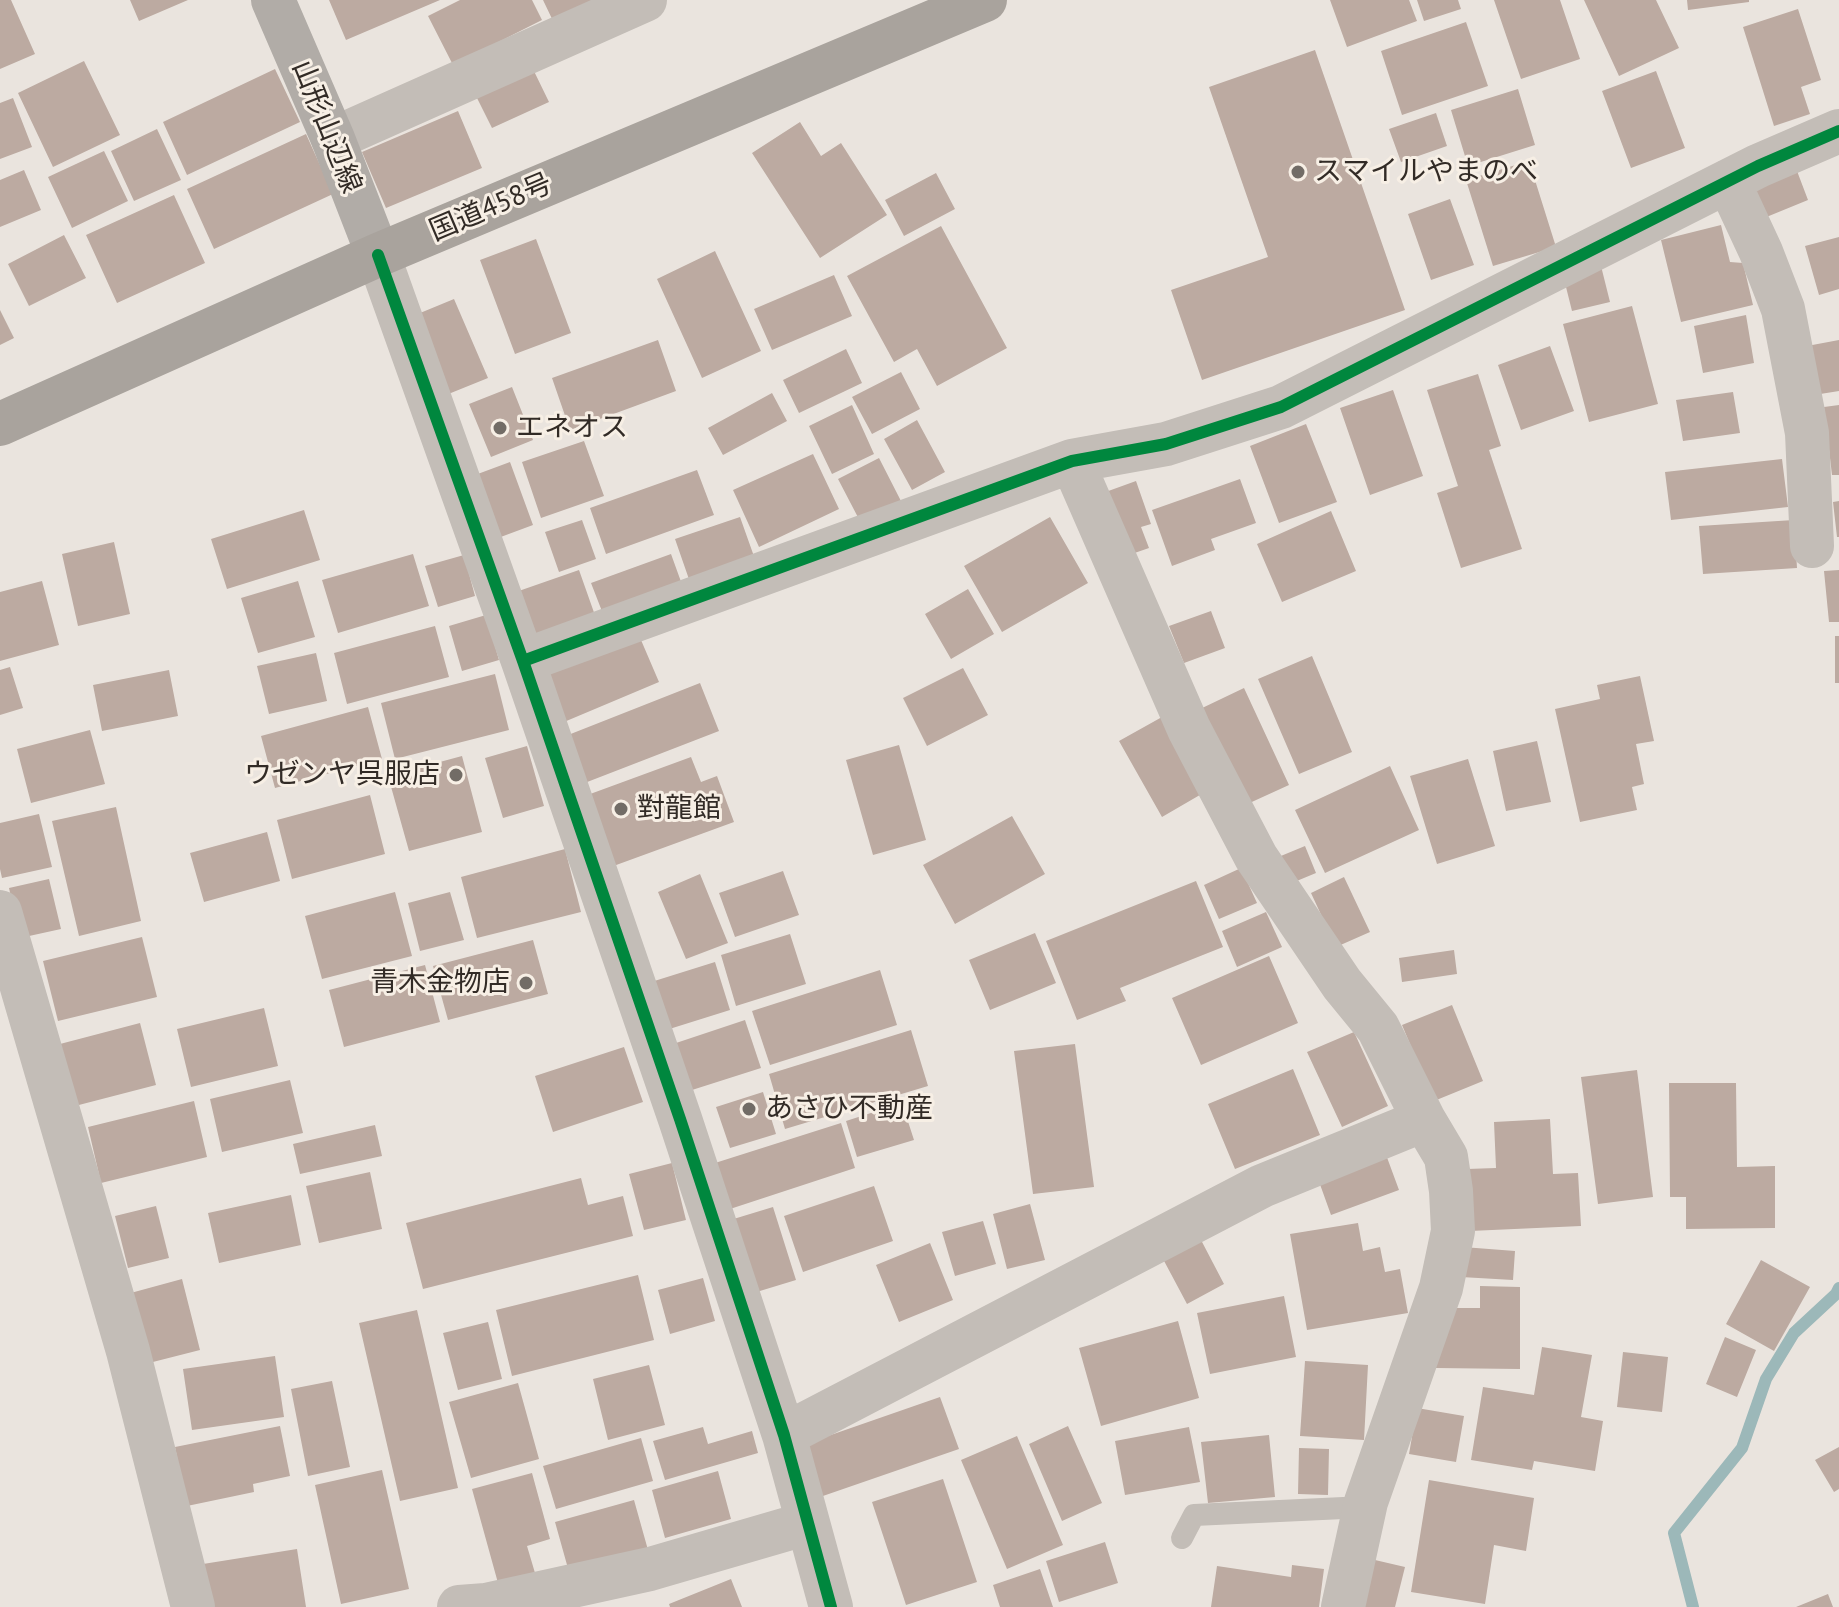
<!DOCTYPE html>
<meta charset="utf-8">
<style>
body{margin:0}
canvas{display:block;background:#eae4de}
</style>
<canvas width="1839" height="1607"></canvas>
<script>
const context = document.querySelector('canvas').getContext('2d');
context.lineJoin = 'round';
function trace(path, color, width, dash) { context.strokeStyle = color; context.lineWidth = width; context.lineCap = dash ? 'butt' : 'round'; context.setLineDash(dash || []); context.stroke(path); }
function paint(path, color) { context.fillStyle = color; context.fill(path, 'evenodd'); }
function label(font, color, halo, rows, align = 'center') {
  context.font = font + ' "PT Sans","Noto Sans JP",sans-serif'; context.lineWidth = 6; context.setLineDash([]); context.textBaseline = 'middle'; context.strokeStyle = halo; context.fillStyle = color; for (const [text, x, y, turn = 0] of rows) {
    context.save(); context.translate(x, y); context.rotate((+turn || 0) * Math.PI / 180); context.textAlign = isNaN(turn) ? turn : align; if (halo) context.strokeText(text, 0, 0); context.fillText(text, 0, 0); context.restore();
  }
}
const stream = new Path2D(`
 M1693,1607L1674,1533L1742,1448L1766,1379L1794,1333L1836,1294L1839,1288`);
const building = new Path2D(`
 M0,0H11L35,54L0,69Z
 M130,0H188L139,21Z
 M329,0H440L346,40Z
 M460,0H532L542,20L453,65L428,16Z
 M543,0H603L554,23Z
 M1330,0H1409L1417,21L1347,47Z
 M1417,0H1458L1461,9L1424,21Z
 M1494,0H1560L1580,59L1521,79Z
 M1584,0H1656L1679,48L1619,76Z
 M1687,0H1749V2L1688,10Z
 M1798,9L1821,80L1801,87L1810,114L1774,126L1743,27Z
 M1466,22L1488,86L1402,115L1381,51Z
 M1315,50L1405,310L1202,380L1171,290L1268,257L1209,87Z
 M84,61L120,135L53,167L18,93Z
 M531,65L549,102L492,128L474,92Z
 M275,69L300,122L187,175L163,122Z
 M1656,71L1685,148L1631,168L1602,91Z
 M1518,89L1535,145L1468,166L1451,110Z
 M13,98L32,147L0,159V103Z
 M458,111L482,168L386,208L362,152Z
 M1436,113L1447,146L1401,162L1389,129Z
 M800,122L821,156L841,143L887,215L820,258L752,153Z
 M157,129L181,180L134,201L111,151Z
 M306,134L333,194L214,249L187,189Z
 M104,151L128,201L72,228L48,177Z
 M1529,161L1556,247L1493,266L1466,180Z
 M24,170L41,210L0,227V180Z
 M1797,171L1808,200L1764,218L1752,189Z
 M936,173L955,209L904,236L885,200Z
 M174,195L205,263L117,303L86,235Z
 M1450,199L1474,265L1431,280L1408,214Z
 M1721,225L1730,262L1743,263L1753,305L1681,322L1661,240Z
 M941,226L1007,348L937,386L917,349L894,362L847,276Z
 M64,235L86,278L29,306L8,264Z
 M1839,237V289L1819,295L1805,246Z
 M536,239L571,333L515,354L480,260Z
 M715,251L761,351L702,378L657,279Z
 M1601,266L1610,302L1572,311L1563,275Z
 M834,275L852,316L772,350L754,309Z
 M454,299L488,378L441,397L408,318Z
 M1632,306L1658,404L1589,422L1563,324Z
 M0,310L14,338L0,345Z
 M1746,315L1754,363L1703,373L1694,326Z
 M658,340L676,391L570,430L552,378Z
 M1839,340V391L1814,395L1807,346Z
 M1550,346L1574,411L1521,430L1498,365Z
 M846,349L862,383L799,413L783,380Z
 M901,372L920,409L872,434L852,397Z
 M1478,374L1501,446L1489,450L1522,549L1461,568L1437,493L1458,486L1427,390Z
 M512,387L533,440L491,457L469,404Z
 M1393,390L1423,476L1370,495L1340,408Z
 M1733,392L1740,433L1683,441L1676,400Z
 M772,393L787,421L723,455L708,428Z
 M852,405L874,454L832,474L809,426Z
 M1839,405V475H1832L1824,407Z
 M917,420L945,472L912,490L884,439Z
 M1306,424L1337,502L1279,523L1250,446Z
 M584,441L604,496L541,518L522,462Z
 M813,454L839,509L759,547L733,490Z
 M879,458L902,503L862,525L838,479Z
 M1782,459L1788,507L1671,520L1665,472Z
 M510,462L533,525L498,538L475,475Z
 M697,470L714,515L606,554L590,508Z
 M1240,479L1256,523L1211,539L1215,550L1172,566L1152,510Z
 M1136,481L1151,524L1141,527L1149,548L1123,557L1100,494Z
 M1839,501V537H1837L1833,502Z
 M304,510L320,560L227,589L211,539Z
 M1331,511L1356,571L1282,602L1257,544Z
 M740,517L756,562L691,585L675,539Z
 M1050,517L1088,583L1002,632L964,566Z
 M582,520L596,559L559,572L545,532Z
 M1794,520L1797,568L1703,574L1699,526Z
 M114,542L130,614L78,626L62,554Z
 M413,554L429,606L338,633L322,580Z
 M671,554L684,590L605,619L591,583Z
 M464,555L475,596L438,607L425,566Z
 M579,570L597,621L531,644L513,593Z
 M1839,570V622H1829L1824,571Z
 M42,581L59,645L0,661V592Z
 M298,581L315,637L258,653L241,598Z
 M968,589L994,634L951,659L925,614Z
 M1211,611L1225,648L1184,663L1169,626Z
 M486,615L499,660L462,671L449,626Z
 M435,626L449,677L347,704L334,653Z
 M638,633L659,682L564,722L543,673Z
 M1835,636H1839V683H1835Z
 M316,653L327,701L269,714L257,666Z
 M1312,656L1352,752L1299,774L1258,679Z
 M10,667L23,708L0,715V670Z
 M963,668L988,715L927,746L903,698Z
 M169,670L178,716L102,731L93,685Z
 M495,674L509,730L395,759L381,703Z
 M1640,676L1654,741L1636,744L1644,784L1632,787L1637,810L1580,822L1555,709L1600,699L1597,685Z
 M700,683L719,731L582,784L563,737Z
 M1244,688L1289,785L1243,806L1198,710Z
 M368,707L382,759L275,788L261,736Z
 M1162,717L1205,792L1162,817L1119,741Z
 M90,730L105,784L31,803L17,749Z
 M1537,741L1551,802L1506,811L1493,751Z
 M899,745L926,840L873,855L846,760Z
 M527,746L544,806L503,818L485,758Z
 M462,756L482,832L409,851L388,776Z
 M691,757L701,782L717,776L734,822L608,868L582,797Z
 M1468,759L1495,846L1437,864L1410,776Z
 M1390,766L1419,830L1325,873L1295,810Z
 M370,795L385,854L292,879L277,820Z
 M116,807L141,921L79,936L52,821Z
 M39,814L52,867L2,878L0,869V823Z
 M1012,816L1045,874L955,924L923,865Z
 M267,832L280,881L204,902L190,853Z
 M1305,846L1316,873L1287,885L1276,858Z
 M565,849L581,912L477,938L461,877Z
 M1241,868L1257,903L1219,919L1204,885Z
 M783,871L799,915L735,937L719,893Z
 M700,874L728,943L686,959L658,892Z
 M1344,877L1370,932L1336,947L1311,893Z
 M49,879L61,929L20,938L9,888Z
 M1196,881L1223,947L1120,988L1126,1001L1077,1020L1046,941Z
 M395,892L412,956L322,979L305,916Z
 M450,892L464,940L420,951L408,903Z
 M1266,912L1282,947L1237,967L1222,931Z
 M1035,933L1056,983L990,1010L969,960Z
 M790,934L806,984L736,1006L721,955Z
 M142,937L157,997L58,1021L43,961Z
 M533,940L548,994L448,1020L433,966Z
 M1454,950L1457,974L1402,982L1399,958Z
 M1269,956L1298,1023L1201,1065L1172,998Z
 M715,962L730,1010L663,1031L648,983Z
 M425,965L440,1022L344,1047L329,990Z
 M880,970L897,1025L770,1065L752,1011Z
 M1452,1005L1483,1081L1434,1101L1402,1025Z
 M264,1008L278,1066L191,1087L177,1029Z
 M745,1020L761,1068L692,1090L676,1043Z
 M140,1023L156,1085L75,1106L60,1044Z
 M911,1030L928,1086L785,1129L769,1074Z
 M1354,1032L1388,1106L1342,1127L1307,1052Z
 M1075,1044L1094,1187L1033,1194L1014,1051Z
 M624,1047L643,1102L553,1132L535,1076Z
 M1293,1069L1320,1135L1235,1169L1208,1104Z
 M1637,1070L1653,1197L1598,1204L1581,1077Z
 M290,1080L303,1133L222,1152L210,1099Z
 M1669,1083H1736L1737,1167L1775,1166V1228L1686,1229V1197H1670Z
 M763,1092L776,1134L730,1148L716,1107Z
 M194,1101L207,1157L101,1183L88,1127Z
 M902,1103L914,1140L857,1157L846,1121Z
 M1550,1119L1553,1174L1578,1173L1581,1226L1470,1231L1467,1169L1496,1168L1494,1122Z
 M841,1123L855,1168L730,1209L715,1163Z
 M375,1125L382,1156L300,1174L293,1144Z
 M1385,1152L1399,1190L1331,1215L1317,1176Z
 M672,1163L686,1220L644,1230L629,1174Z
 M370,1172L382,1229L319,1243L306,1186Z
 M581,1178L588,1205L623,1196L633,1236L423,1289L406,1223Z
 M874,1186L893,1241L803,1272L784,1216Z
 M291,1195L301,1245L219,1263L208,1213Z
 M1030,1204L1045,1260L1007,1269L993,1214Z
 M156,1206L169,1258L128,1268L115,1216Z
 M773,1207L796,1280L750,1294L727,1221Z
 M983,1221L996,1264L955,1276L942,1232Z
 M1358,1223L1363,1251L1380,1247L1385,1272L1400,1269L1408,1313L1307,1330L1290,1234Z
 M1201,1240L1224,1284L1187,1304L1163,1259Z
 M930,1243L953,1300L899,1322L876,1265Z
 M1463,1247L1515,1251L1513,1280L1461,1277Z
 M1761,1260L1810,1287L1774,1351L1726,1324Z
 M638,1275L654,1340L512,1376L496,1310Z
 M703,1278L715,1321L670,1334L658,1290Z
 M182,1279L200,1350L145,1364L127,1294Z
 M1480,1286L1520,1287V1369L1436,1368V1308H1480Z
 M1284,1296L1296,1357L1210,1374L1197,1313Z
 M417,1310L458,1488L400,1501L359,1323Z
 M1178,1321L1199,1398L1101,1426L1079,1348Z
 M488,1322L502,1379L458,1390L443,1333Z
 M1725,1337L1756,1350L1737,1397L1706,1384Z
 M1542,1347L1592,1355L1581,1417L1603,1421L1595,1471L1534,1461L1532,1470L1471,1460L1483,1387L1534,1395Z
 M1623,1352L1668,1357L1662,1412L1617,1407Z
 M275,1356L284,1417L192,1430L183,1369Z
 M1305,1361L1368,1365L1364,1440L1300,1436Z
 M649,1365L665,1425L608,1440L593,1379Z
 M332,1381L350,1467L308,1476L291,1389Z
 M518,1383L539,1459L471,1478L449,1402Z
 M940,1397L959,1449L820,1497L802,1445Z
 M1417,1408L1464,1416L1456,1462L1409,1454Z
 M280,1426L290,1476L253,1484L254,1492L187,1506L175,1447Z
 M1068,1426L1102,1503L1062,1521L1029,1444Z
 M703,1427L708,1444L752,1431L758,1453L665,1480L653,1441Z
 M1189,1427L1200,1482L1125,1495L1115,1441Z
 M1269,1435L1275,1497L1208,1503L1201,1442Z
 M1017,1436L1063,1545L1007,1569L961,1460Z
 M641,1438L653,1481L556,1509L543,1466Z
 M1839,1447V1489L1834,1492L1815,1460Z
 M1299,1448L1329,1449L1328,1495L1298,1494Z
 M382,1470L409,1589L341,1604L315,1485Z
 M718,1471L731,1519L665,1538L652,1490Z
 M532,1473L550,1539L527,1546L535,1573L498,1583L472,1489Z
 M943,1479L977,1582L906,1605L872,1502Z
 M1429,1480L1534,1498L1526,1551L1494,1545L1485,1604L1411,1592Z
 M634,1500L648,1550L569,1572L555,1522Z
 M1105,1542L1118,1583L1059,1602L1046,1561Z
 M297,1549L306,1607H209L203,1564Z
 M1375,1560L1405,1567L1395,1607H1363Z
 M1292,1565L1324,1569L1319,1607H1211L1217,1566L1291,1577Z
 M1040,1569L1053,1607H1000L993,1585Z
 M731,1579L742,1607H670L669,1604Z
 M1828,1594L1833,1607H1796Z`);
const lane = new Path2D(`
 M1182,1538L1194,1515L1365,1507`);
const street = new Path2D(`
 M333,139L645,0
 M1728,181L1761,252L1783,309L1807,433L1812,546
 M378,255L523,661L680,1119L784,1435L831,1607
 M1072,461L1189,729L1256,857L1342,984L1378,1028L1424,1120L1446,1157L1451,1191L1453,1231L1441,1288L1366,1502L1343,1607
 M523,661L1072,461L1166,444L1281,407L1758,166L1839,131
 M0,912L128,1351L193,1607
 M784,1435L1262,1186L1424,1120
 M459,1607L486,1605L650,1569L808,1523`);
const primary = new Path2D(`
 M273,0L333,139L378,255`);
const highway = new Path2D(`
 M0,424L378,255L985,0`);
const cycleway = new Path2D(`
 M378,255L523,661L680,1119L784,1435L831,1607
 M523,661L1072,461L1166,444L1281,407L1758,166L1839,131`);
const markers = [
 [1298,172,8,"#726c66"],
 [500,428,8,"#726c66"],
 [456,775,8,"#726c66"],
 [621,809,8,"#726c66"],
 [526,983,8,"#726c66"],
 [749,1109,8,"#726c66"]
];
const streetNames = [
 ["山形山辺線",326,127,68],
 ["国道458号",491,208,-23]
];
const poiNames = [
 ["スマイルやまのべ",1314,172],
 ["エネオス",516,428],
 ["ウゼンヤ呉服店",440,775,"right"],
 ["對龍館",637,809],
 ["青木金物店",510,983,"right"],
 ["あさひ不動産",765,1109]
];
trace(stream, '#9cb8b9', 12);
paint(building, '#bcaaa1');
trace(lane, '#c3bdb7', 22);
trace(street, '#c3bdb7', 44);
trace(primary, '#b1aca7', 44);
trace(highway, '#a9a39d', 44);
trace(cycleway, '#00873e', 12);
for (const [x, y, r, color] of markers) { const dot = new Path2D(); dot.arc(x, y, r, 0, 2 * Math.PI); context.fillStyle = color; context.fill(dot); trace(dot, '#f7efe5', 3); }
label('28px', '#322b26', '#f7efe5', streetNames);
label('28px', '#322b26', '#f7efe5', poiNames, 'left');
</script>
